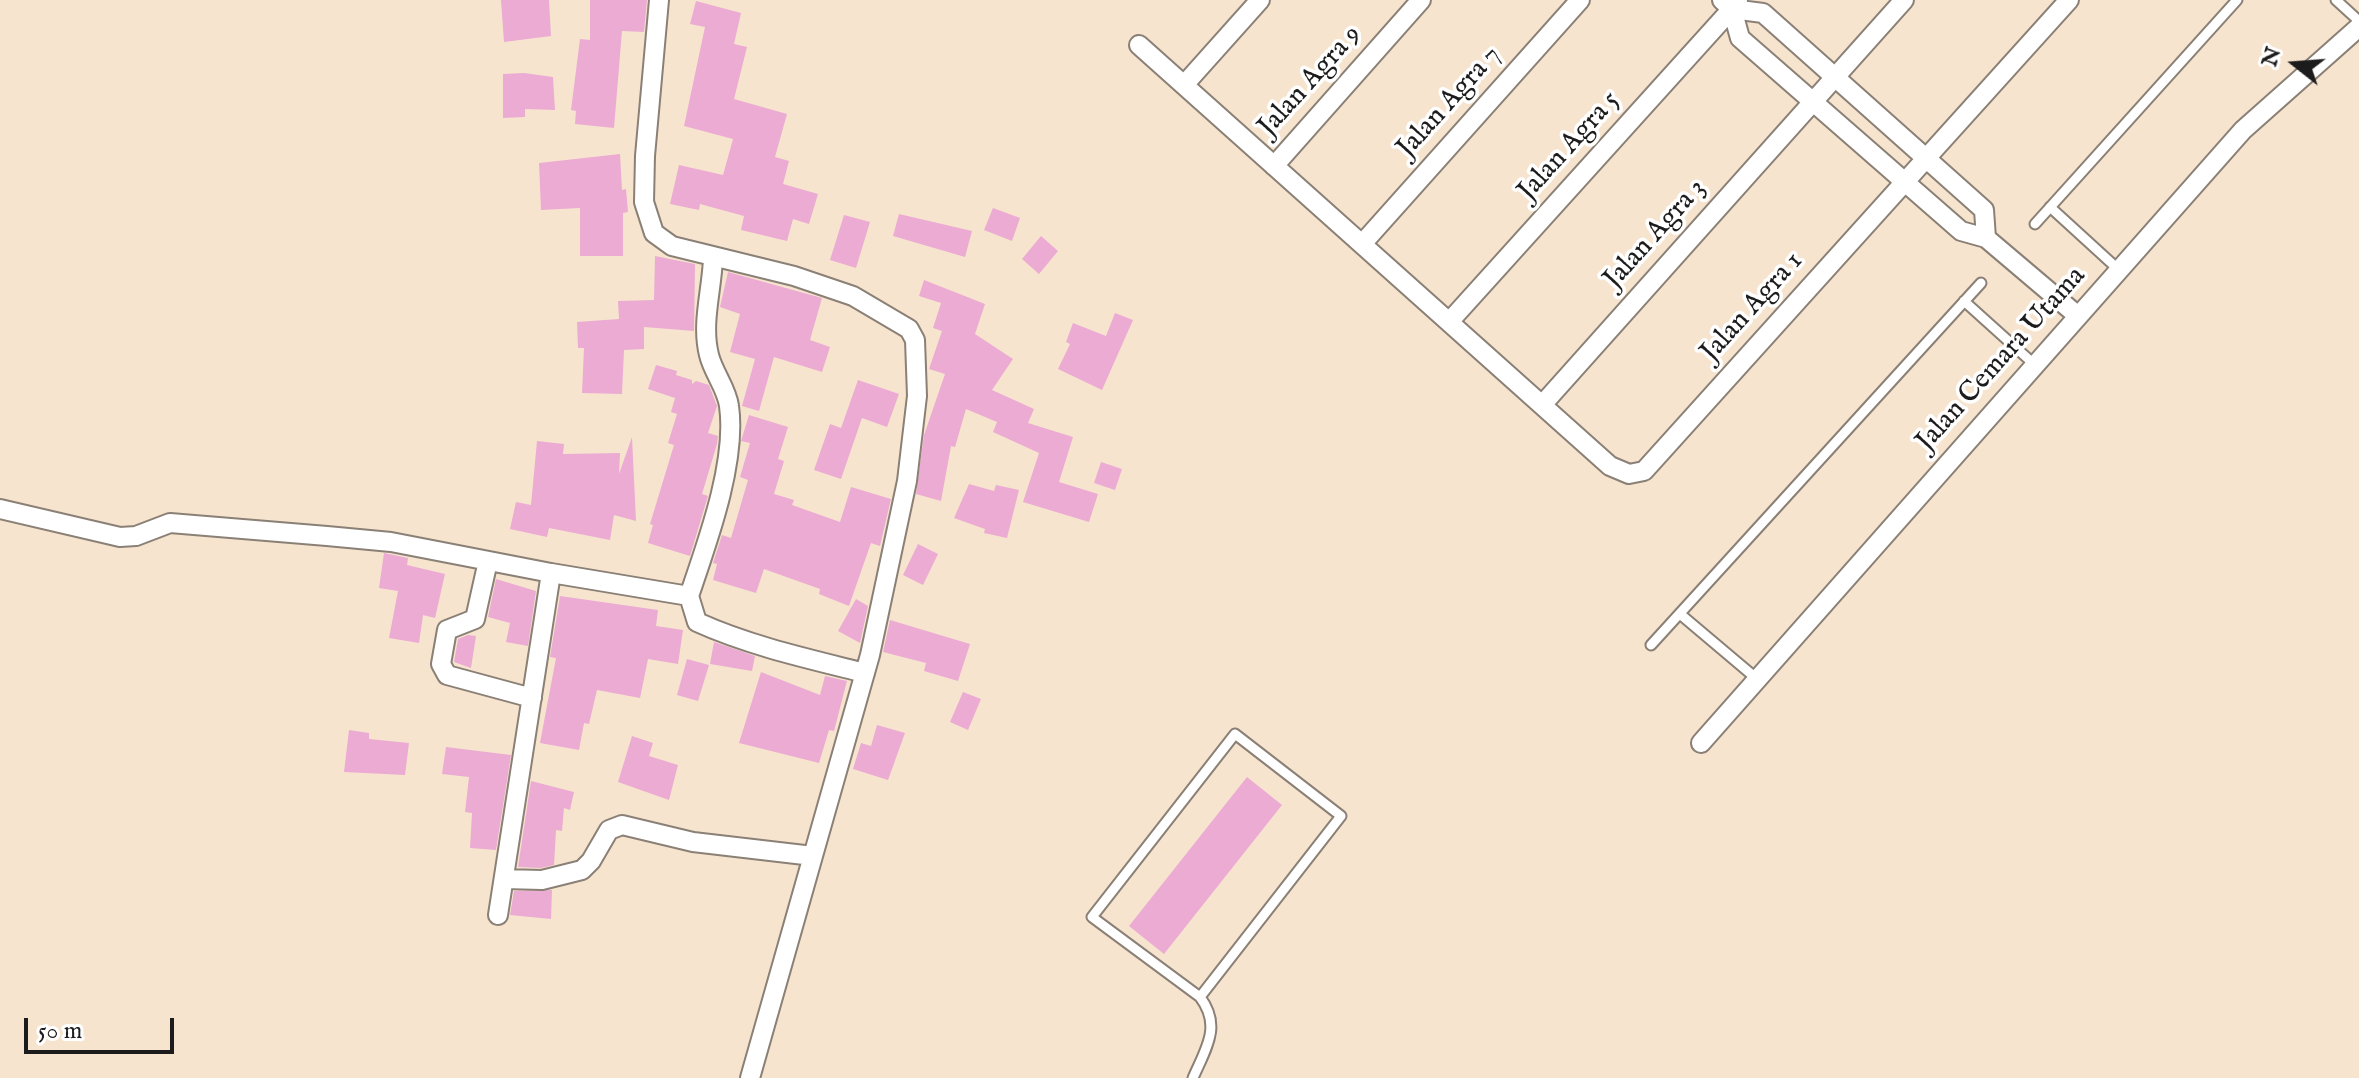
<!DOCTYPE html>
<style>
body{margin:0}
#map{position:relative;width:2359px;height:1078px;overflow:hidden;background:#f7e4cf;font-family:"IM FELL English",serif}
canvas{display:block}
.north{position:absolute;left:2255px;top:24px;width:80px;height:80px;-webkit-text-stroke:6px #fff;paint-order:stroke;rotate:287deg;font-size:22px;font-weight:700;line-height:32px;text-align:center;color:#1c1c1c}
.north::after{content:'';display:block;margin:auto;width:28px;height:36px;background:#1c1c1c;clip-path:polygon(50% 0,100% 100%,50% 72%,0 100%)}
.scale{position:absolute;left:24px;top:1018px;width:150px;height:36px;box-sizing:border-box;border:4px solid #1c1c1c;border-top:0;padding-left:10px;font-size:24px;line-height:28px;white-space:nowrap;color:#1c1c1c;-webkit-text-stroke:6px #fff;paint-order:stroke}
</style>
<div id="map">
<canvas width="2359" height="1078"></canvas>
<div class="north">N</div>
<div class="scale">50 m</div>
</div>
<script>
const context = document.querySelector('canvas').getContext('2d');
context.lineJoin = 'round';
function paint(path, color) { context.fillStyle = color; context.fill(path, 'evenodd'); }
function trace(path, color, width, dash) { context.strokeStyle = color; context.lineWidth = width; context.lineCap = dash ? 'butt' : 'round'; context.setLineDash(dash || []); context.stroke(path); }
function label(font, color, halo, rows, align = 'center') {
  context.font = font + ' "IM FELL English",serif'; context.lineWidth = 7; context.setLineDash([]); context.textBaseline = 'middle'; context.strokeStyle = halo; context.fillStyle = color; for (const [text, x, y, turn = 0] of rows) {
    context.save(); context.translate(x, y); context.rotate((+turn || 0) * Math.PI / 180); context.textAlign = isNaN(turn) ? turn : align; if (halo) context.strokeText(text, 0, 0); context.fillText(text, 0, 0); context.restore();
  }
}
const building = new Path2D(`
 M501,0H549L551,36L504,42Z
 M590,0H647L644,32L622,31L614,128L575,124L576,111L571,110L580,39L590,40Z
 M696,1L741,13L734,44L747,47L734,99L787,114L775,157L789,161L783,184L818,194L809,224L793,219L787,241L741,230L744,216L700,204L699,210L670,204L679,165L723,175L733,139L684,126L705,27L690,24Z
 M524,73L553,77L555,110L525,109V117L503,118V74Z
 M620,154L622,190L626,189L628,212L623,213V256H580V208L541,210L539,163Z
 M993,208L1020,218L1012,241L984,230Z
 M899,214L972,231L965,257L893,236Z
 M844,215L870,222L856,268L830,260Z
 M1041,236L1058,251L1039,274L1022,259Z
 M655,256L695,264L694,331L644,327V349L624,350L622,394L582,393L584,348H578L577,322L619,319L618,301L654,300Z
 M728,272L822,298L810,340L830,347L822,372L774,357L759,411L742,406L755,359L730,352L740,314L720,307Z
 M924,280L985,304L975,334L1013,359L992,390L1034,409L1028,423L1073,437L1059,482L1098,494L1089,522L1023,502L1039,453L993,432L997,422L966,409L955,447L951,446L941,501L916,494L924,435L945,374L929,369L942,331L933,328L941,303L919,296Z
 M1115,313L1133,320L1102,390L1058,369L1070,344L1066,342L1073,323L1106,336Z
 M656,365L677,371L676,375L692,380V384L696,381L709,385L717,406L708,433L718,436L717,444L702,494L708,496L690,556L648,543L653,525L650,524L674,445L668,443L677,414L671,412L675,398L648,389Z
 M858,380L899,394L887,427L862,418L841,479L814,470L830,424L841,428Z
 M749,415L788,427L778,459L784,461L774,494L794,500L792,505L840,522L851,487L891,499L880,546L871,543L849,606L819,594L820,589L764,569L756,593L713,580L717,564L713,563L722,535L731,538L748,480L740,477L750,443L741,441Z
 M632,437L636,521L614,515L610,540L549,528L547,537L510,529L516,502L531,505L537,441L564,444L563,454L620,453L619,474Z
 M1101,462L1122,469L1115,490L1094,483Z
 M969,484L994,491L996,485L1019,490L1007,538L984,533L985,529L954,518Z
 M918,544L938,554L923,585L903,575Z
 M384,553L408,558L407,565L445,574L435,618L423,615L419,643L389,638L398,591L379,588Z
 M496,579L536,591L528,646L506,642L510,623L488,617Z
 M560,596L658,610L656,626L683,630L678,664L648,659L640,698L597,690L589,724L584,723L579,750L540,743L556,658L550,657Z
 M856,599L868,606L860,643L838,631Z
 M890,620L970,644L958,681L924,671L926,663L883,652Z
 M468,635L476,636L471,668L454,662L458,639Z
 M714,642L755,656L752,671L710,664Z
 M687,659L709,665L698,701L677,695Z
 M761,672L820,695L825,676L847,681L834,731L829,730L819,763L739,743Z
 M963,692L981,699L968,730L950,722Z
 M877,725L905,733L888,780L853,769L861,743L871,746Z
 M349,730L369,733V739L409,743L405,775L344,772Z
 M632,736L653,743L649,756L678,765L669,800L618,782Z
 M446,747L511,755L496,850L470,848L472,813L465,812L469,777L442,774Z
 M1247,777L1282,805L1164,954L1129,926Z
 M531,781L574,792L570,810L564,808L562,831L556,830L554,865L541,868L518,867Z
 M552,890L551,919L510,915L514,891Z`);
const lane = new Path2D(`
 M2336,0L2359,21
 M2050,207L2119,270
 M2035,224L2237,0
 M1964,301L2035,365
 M1680,614L1757,679
 M1651,645L1981,283
 M1193,1078C1206,1048 1222,1026 1200,997L1341,816L1235,734L1092,917L1200,997`);
const street = new Path2D(`
 M659,0L645,156L644,202L654,233L672,246L794,276L853,296L909,329L915,340L917,396L907,481L870,655L750,1078
 M1722,0L1732,9L1740,38L1961,231L1986,238L2078,316
 M1732,9L1763,13L1984,210L1986,238
 M1139,45L1610,466L1629,474L1644,471L2069,0
 M1184,85L1260,0
 M1274,166L1421,0
 M1362,244L1580,0
 M1449,322L1738,2
 M1542,405L1904,0
 M0,509L120,537L136,536L170,523L327,536L391,542L551,573
 M488,561L475,619L447,630L441,664L447,675L532,698
 M689,596C707,543 737,462 729,406C727,389 713,372 709,355C701,323 712,290 713,258
 M1701,743L2243,130L2359,27
 M504,879L542,880L582,870L591,861L609,830L622,825L693,842L813,856
 M498,915L551,573L689,596L697,622C750,646 809,659 865,673`);
const streetNames = [
 ["Jalan Agra 9",1311,82,-48],
 ["Jalan Agra 7",1450,103,-48],
 ["Jalan Agra 5",1570,147,-48],
 ["Jalan Agra 3",1656,235,-48],
 ["Jalan Agra 1",1753,308,-48],
 ["Jalan Cemara Utama",2002,360,-48]
];
paint(building, '#ebabd3');
trace(lane, '#8a8076', 13);
trace(street, '#8a8076', 22);
trace(lane, '#fff', 9);
trace(street, '#fff', 18);
label('28px', '#1c1c1c', '#fff', streetNames);
</script>
